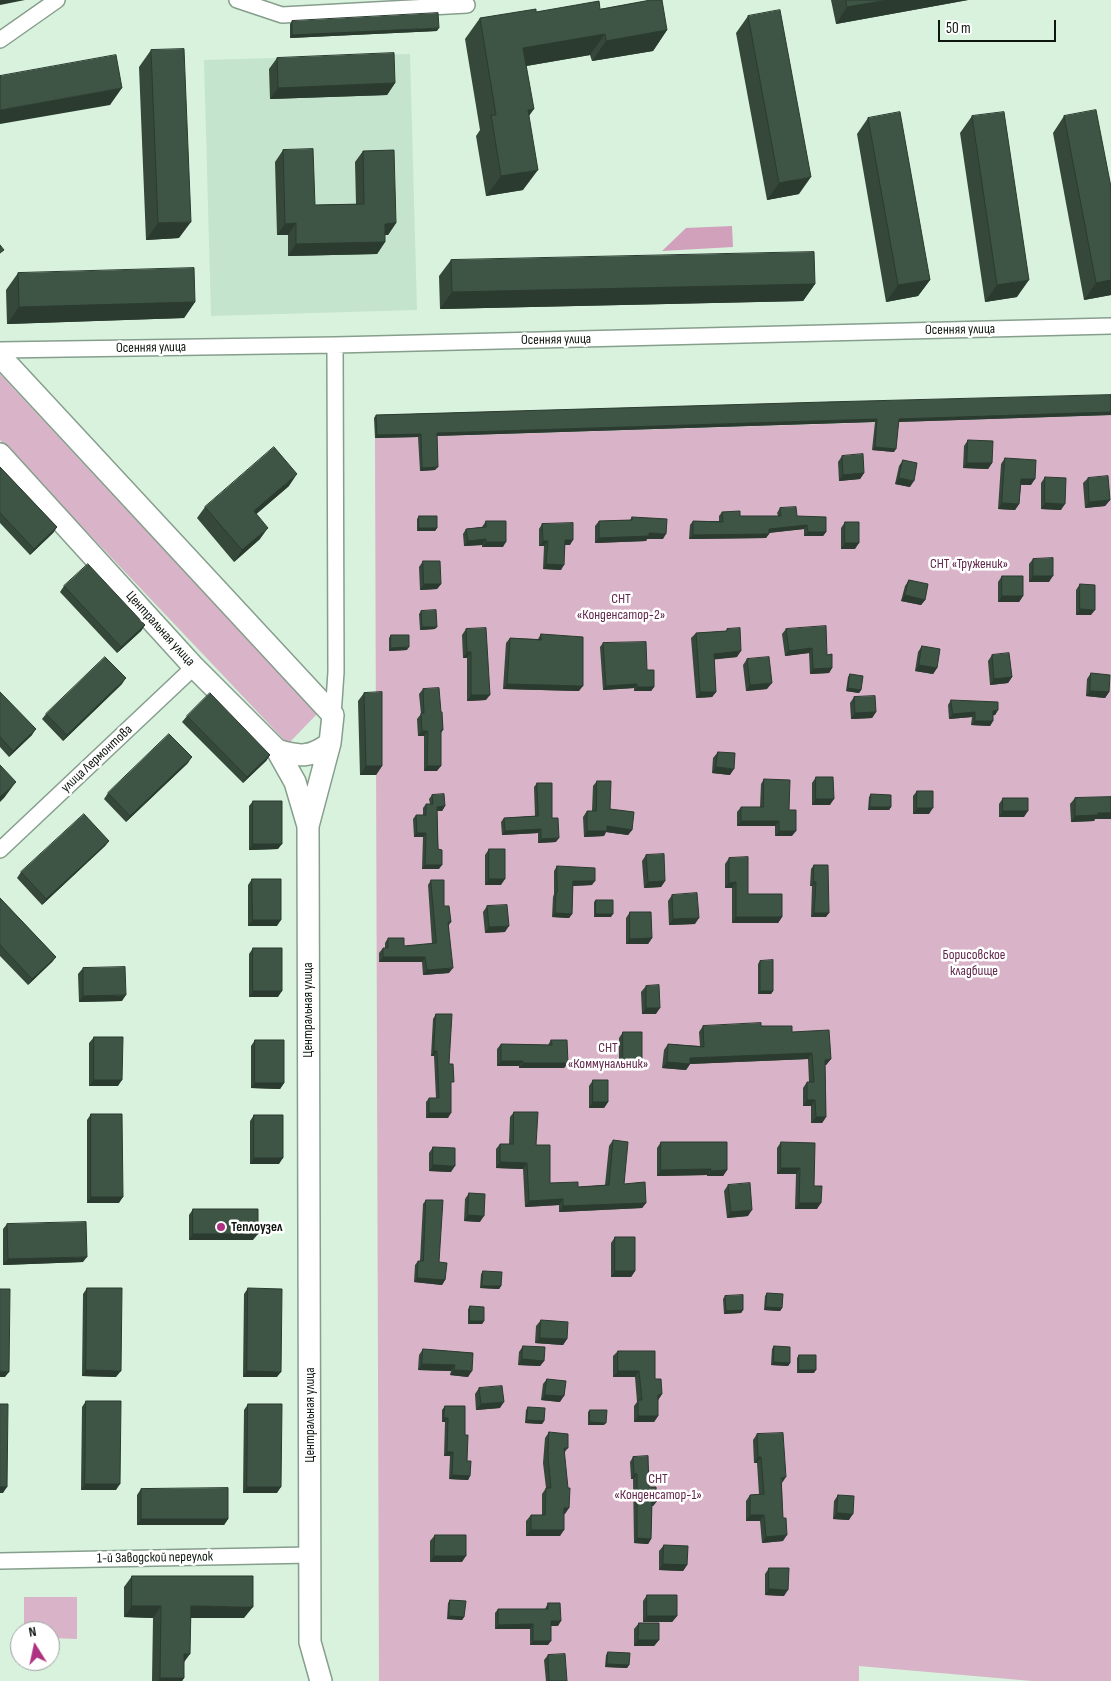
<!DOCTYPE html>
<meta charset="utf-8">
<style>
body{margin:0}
#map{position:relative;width:1111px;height:1681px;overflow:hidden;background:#d8f2de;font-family:"Sofia Sans Condensed",sans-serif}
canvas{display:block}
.north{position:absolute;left:10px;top:1621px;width:50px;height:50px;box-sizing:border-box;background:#fff;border:1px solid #9ea29f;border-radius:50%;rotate:350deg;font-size:14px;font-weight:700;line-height:20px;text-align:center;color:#0d160f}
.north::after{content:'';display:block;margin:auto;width:18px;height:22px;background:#af3282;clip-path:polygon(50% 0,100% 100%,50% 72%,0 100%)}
.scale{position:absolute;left:938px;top:20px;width:118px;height:22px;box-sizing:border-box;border:2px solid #0d160f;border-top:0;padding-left:6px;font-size:15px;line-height:18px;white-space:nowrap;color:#0d160f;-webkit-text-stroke:4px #fff;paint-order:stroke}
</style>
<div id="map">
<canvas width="1111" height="1681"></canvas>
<div class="north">N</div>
<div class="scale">50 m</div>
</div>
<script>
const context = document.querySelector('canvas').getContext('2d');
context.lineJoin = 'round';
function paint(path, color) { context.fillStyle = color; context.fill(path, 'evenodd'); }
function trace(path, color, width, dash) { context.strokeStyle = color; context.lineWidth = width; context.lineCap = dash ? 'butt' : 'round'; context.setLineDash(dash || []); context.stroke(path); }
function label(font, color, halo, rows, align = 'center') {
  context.font = font + ' "Sofia Sans Condensed",sans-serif'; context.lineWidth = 5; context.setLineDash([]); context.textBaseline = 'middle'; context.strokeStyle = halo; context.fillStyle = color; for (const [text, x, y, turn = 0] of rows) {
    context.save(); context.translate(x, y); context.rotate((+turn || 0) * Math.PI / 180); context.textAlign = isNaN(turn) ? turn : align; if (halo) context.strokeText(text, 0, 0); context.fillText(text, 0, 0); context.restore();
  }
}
const built = new Path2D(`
 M410,54L417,310L211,316L204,60Z`);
const green = new Path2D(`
 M0,374L317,714L288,744L0,440Z
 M1111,415V1681H1032L859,1666V1681H379L375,438Z
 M24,1597H77V1639L50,1638V1631H24Z`);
const forest = new Path2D(`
 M732,226L733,247L662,251L686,228Z`);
const street = new Path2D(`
 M237,0L282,15L467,5
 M0,40L57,0
 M0,350L335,345L1111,326
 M333,715L336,672L335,345
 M0,850L194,667
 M0,1561L310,1555`);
const secondary = new Path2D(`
 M0,356L333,715L330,743L308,826
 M0,454L194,667L277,750L295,782L308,826L310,1642L321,1681
 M277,750C299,757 311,758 330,743`);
const wall = new Path2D(`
 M831,0H968L836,24Z
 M600,9L667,30L653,51L592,61L590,55L526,66L529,116L523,190L486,196L476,136L480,130L465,39L480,18L536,12Z
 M748,16L799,194L767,200L736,33Z
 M292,21L437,31L290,38V24Z
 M151,50L179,238L146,240L139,67Z
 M277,58L395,83L387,95L270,99L269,69Z
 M972,116L1017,297L985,302L960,133Z
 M1064,116L1111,187V295L1084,300L1053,133Z
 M868,118L930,280L918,296L886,302L857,134Z
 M283,150L315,205L356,204L355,162L363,151L396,223L388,235H385V242L377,254L288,256V235H277L275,162Z
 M451,260L815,284L803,301L440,309L439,276Z
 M18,273L195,302L184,318L7,324L6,290Z
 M1111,395V415L898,422L894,452L872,450L875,422L437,436L435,470L420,471L418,437L375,438L374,418L376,415Z
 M968,440L992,463L988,469L963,468L964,446Z
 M842,456L864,473L860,479L839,481L838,462Z
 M1005,458L1031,485H1021L1019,504L1015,510L998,509L1001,464Z
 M903,460L910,487L895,484L899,466Z
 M0,467L57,527L53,533L30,555L0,523Z
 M1045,477L1061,510L1041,509V483Z
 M1088,478L1110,500L1105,506L1085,508L1083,483Z
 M289,486L256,514L260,539L234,562L197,518L205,507Z
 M780,508L826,532L823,536H804V529L769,533L766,538L689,539L690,525L693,521H719V516L722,512L740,516H778L777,513Z
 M419,516L437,528L435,531H417V519Z
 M632,517L663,539H647L646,541L595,543V526L599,521L630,520Z
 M486,521L503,547H482V545L464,546L463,534L466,529L482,527Z
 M845,522L855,549H841V528Z
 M542,524L570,545H565L561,570L543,569L544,546H539V529Z
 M1033,559L1049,582H1029V564Z
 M423,561L441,584L437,589L420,590L419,567Z
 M1002,576L1023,596L1019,602H998V582Z
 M909,580L925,600L921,605L901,601L905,586Z
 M1080,584L1091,615H1076V590Z
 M64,586L145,625L141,631L117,653L60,592Z
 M421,611L435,629L420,630L419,614Z
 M466,629L486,700L467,701V658H463L462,635Z
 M727,629L737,657L714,659L716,692L712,697L696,698L691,638L696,633L726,631Z
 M786,629L827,655L832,668L829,673L810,674L809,653L785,656L782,634Z
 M541,634L579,691L503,689L506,643L510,638L538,639Z
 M391,635L407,650L389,651V638Z
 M603,643L647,670L654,687L651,691H634V688L603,690L600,647Z
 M922,646L937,668L933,674L915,671L918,652Z
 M992,655L1012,677L1008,683L990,685L988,661Z
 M747,659L767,689L746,691L743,665Z
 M1091,673L1109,692L1105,698L1086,696L1087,679Z
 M850,674L861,690L859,693L846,691L848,677Z
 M122,684L63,741L42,719L46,714Z
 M423,689L441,712L443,730L441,733L437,771H424V736H418L417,719L421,714L419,694Z
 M0,692L32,735L9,757L0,747Z
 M364,693L382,766L376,775H360L358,701Z
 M854,697L876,712L872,718L851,719L850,703Z
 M951,700L998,710L995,715H993V721L990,726L971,725L972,717L949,719L948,705Z
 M187,716L270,755L266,761L243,783L182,722Z
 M718,752L730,775L712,773L713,758Z
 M188,763L126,822L104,799L108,793Z
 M816,777L830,805H812V783Z
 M764,779L789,810L792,836H775V826H737V812L741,807H760L761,784Z
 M597,781L610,809L632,830L628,835L606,832L604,836L584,837L583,817L587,811H592L593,786Z
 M537,783L552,818L556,842L538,843V833L502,835L501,822L504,818L535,816L534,787Z
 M917,791L929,814H913V796Z
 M871,794L891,807L889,810H868L869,797Z
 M432,795L445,806L442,811H437L439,869H422L423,837H414L413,819L416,815H423V808L426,804H430L429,799Z
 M1111,797V819H1095L1094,821L1071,822L1070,804L1075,798Z
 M1003,798L1024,817H999V804Z
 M253,801L278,849L249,850V806Z
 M109,841L105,846L42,905L17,878L21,872Z
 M489,849L501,885H485V855Z
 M646,855L665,881L661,887L644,888L642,861Z
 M729,858L748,894L782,917L778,923H732V888H725V864Z
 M814,865L826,917H811L812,886H810L811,869Z
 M557,866L592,885L573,886L572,914L569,918L552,917L553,897L554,894V871Z
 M252,879L277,926H248V885Z
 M431,880L451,922L449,925V973L423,975L422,962H379V953L383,948H385V943L388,938L404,946L432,944L428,885Z
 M672,895L695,924L669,925L668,901Z
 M0,898L56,957L52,962L28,985L0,956Z
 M596,900L611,917H594V902Z
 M487,906L505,932L485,933L483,912Z
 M630,912L652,938L648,944H626V918Z
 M253,948L278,997H249V954Z
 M760,961L773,991L771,994H758V964Z
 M83,968L122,1001L79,1002L78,974Z
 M646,986L656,1014H642L641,992Z
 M436,1014L449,1064L451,1086L448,1118H426V1102L429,1098H436L434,1056H431L433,1019Z
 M703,1026H761L792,1032L831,1059L826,1065H825L826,1117L822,1123H811V1106H803V1088L807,1082H809L808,1059L690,1064L686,1070L662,1068L664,1050L668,1044L700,1046L699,1032Z
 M623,1032L638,1068H619V1038Z
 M94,1037L118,1086H89V1043Z
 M255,1040L284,1083L280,1089L251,1088V1046Z
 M551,1040L568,1063L564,1068H519V1066H497V1049L501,1044L548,1045Z
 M593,1080L608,1102L604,1108H589V1086Z
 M514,1112L536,1145L550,1183L578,1187L605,1185L609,1146L613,1140L624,1184L646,1203L642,1208L559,1212V1205L525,1207L523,1169L496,1168V1149L500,1144H509L510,1117Z
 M91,1114L119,1203H87V1120Z
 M254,1115L279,1164H250V1121Z
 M661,1142L727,1170L723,1176H707V1175L657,1176V1148Z
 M781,1142L814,1186L817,1209H795L796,1174H777V1148Z
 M433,1147L451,1172L429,1171V1153Z
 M728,1185L748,1216L727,1218L724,1191Z
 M469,1193L480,1222L464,1221L465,1199Z
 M426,1200L439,1262L445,1280L442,1285L414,1282L415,1265L418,1261H420L423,1204Z
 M193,1209L253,1240H189V1215Z
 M7,1224L83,1262L3,1265V1229Z
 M615,1237L635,1271L631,1277H611V1243Z
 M483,1271L501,1286L499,1289L480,1288L481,1274Z
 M87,1288L116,1377L82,1376L83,1294Z
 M248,1288L277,1377H243L244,1294Z
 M767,1293L782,1308L780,1311L764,1310L765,1296Z
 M725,1296L743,1310L741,1313L724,1314L723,1299Z
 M470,1306L484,1321L482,1324H468V1309Z
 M541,1320L567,1339L563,1345L535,1343L536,1326Z
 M523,1346L544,1361L540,1366L518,1365L519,1352Z
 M774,1346L790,1363L788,1366L771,1365L772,1349Z
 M423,1349L473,1353L468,1377L450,1375L451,1371L418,1370L419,1355Z
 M618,1351L655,1379L662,1394L658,1400V1416L654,1422H634V1406L637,1402L635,1377H613V1356Z
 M799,1355L814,1373H797V1358Z
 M547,1379L560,1402L541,1400L543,1384Z
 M479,1388L500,1408L476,1410L475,1394Z
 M86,1401L116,1490H81L82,1407Z
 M248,1404L277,1493H243L244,1410Z
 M445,1406L465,1435L467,1461L470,1476L468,1480L449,1479L450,1456H444L445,1422H442V1410Z
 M528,1407L544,1421L542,1424L525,1423L526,1410Z
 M590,1410L604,1425H588V1412Z
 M549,1432L568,1448L564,1453L565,1514H564L560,1536H526V1521L531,1515H542V1494L546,1488L543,1463L545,1438Z
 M757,1434L782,1483L783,1541L762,1543L760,1521H746V1501L750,1495L759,1494L757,1463H754L753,1440Z
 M633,1457L657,1501L653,1506H652L651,1539L648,1544L634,1543L633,1479H631L630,1462Z
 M141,1489L228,1519L224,1525H137V1495Z
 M838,1495L849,1520L833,1519L834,1501Z
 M435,1535L462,1562H430V1541Z
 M664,1545L687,1565L683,1571L659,1570V1551Z
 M769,1568L784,1596L765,1595V1574Z
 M132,1576L244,1618H191L184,1663V1678L182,1681H152L153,1618L124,1617V1587Z
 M647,1595L677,1616L672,1622H643V1601Z
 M450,1600L464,1617L462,1620L447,1619L448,1603Z
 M548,1603L558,1626H551L548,1645H530V1629H495V1613L498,1609H545Z
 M639,1623L659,1640L654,1646H634V1629Z
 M608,1652L629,1665L627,1668L605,1667L606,1655Z
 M548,1655L567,1681H546L544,1660Z`);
const shadedWall = new Path2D(`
 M0,0H25L0,5Z
 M888,0H968L836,24L847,7Z
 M439,28L437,31L290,38L292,35Z
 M667,30L653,51L592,61L606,41Z
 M605,34L590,55L509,69L523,48Z
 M395,83L387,95L270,99L278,88Z
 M122,88L110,105L0,124V110Z
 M534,109L519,130L528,110Z
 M538,170L523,190L486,196L501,176Z
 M811,177L799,194L767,200L779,183Z
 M191,222L179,238L146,240L158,223Z
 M296,223L288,235H277L285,224Z
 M396,223L388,235H377L385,224Z
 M385,242L377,254L288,256L296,244Z
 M930,280L918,296L886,302L898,285Z
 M1029,280L1017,297L985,302L997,285Z
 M1111,280V295L1084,300L1096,283Z
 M815,284L803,301L440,309L452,292Z
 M195,302L184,318L7,324L19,307Z
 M1111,412V415L896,422L899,419Z
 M877,419L875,422L434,436L437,433Z
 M421,434L418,437L375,438L377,435Z
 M875,447L896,449L894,452L872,450Z
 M967,463H992L988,469L963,468Z
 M438,467L435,470L420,471L422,468Z
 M864,473L860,479L839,481L843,475Z
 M297,474L289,486L246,523L254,511Z
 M899,478L914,481L910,487L895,484Z
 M1021,479H1035L1031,485L1017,484Z
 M1110,500L1105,506L1085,508L1089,502Z
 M1002,503L1019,504L1015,510L998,509Z
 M1045,503L1065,504L1061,510L1041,509Z
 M807,525L804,529L766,533L769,529Z
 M57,527L53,533L30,555L34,549Z
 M268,528L260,539L234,562L242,550Z
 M419,528H437L435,531H417Z
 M808,532H826L823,536H804Z
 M649,533L666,534L663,539H647L646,541L595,543L599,538Z
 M769,534L766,538L689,539L693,535Z
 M486,539L482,545L464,546L468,541Z
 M565,540H573L570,545H562Z
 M543,541H548L544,546H539Z
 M486,542H506L503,547H482Z
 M845,543H859L855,549H841Z
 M546,564L564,565L561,570L543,569Z
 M1033,576H1053L1049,582H1029Z
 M424,584H441L437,589L420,590Z
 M905,595L925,600L921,605L901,601Z
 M1002,596H1023L1019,602H998Z
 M1080,609L1095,610L1091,615H1076Z
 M145,625L141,631L117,653L121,647Z
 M422,627H437L435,629L420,630Z
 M409,647L407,650L389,651L391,648Z
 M812,648L809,653L785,656L789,651Z
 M741,651L737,657L710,660L714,654Z
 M467,652H471L467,658H463Z
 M919,665L937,668L933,674L915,671Z
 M832,668L829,673L810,674L813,669Z
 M1012,677L1008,683L990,685L994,679Z
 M126,678L122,684L63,741L67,735Z
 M772,683L767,689L746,691L750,685Z
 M507,684L583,686L579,691L503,689Z
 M637,684L634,688L603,690L606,686Z
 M637,687H654L651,691H634Z
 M848,688L861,690L859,693L846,691Z
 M1090,691L1109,692L1105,698L1086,696Z
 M700,692H716L712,697L696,698Z
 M471,695H490L486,700L467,701Z
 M998,710L995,715L990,716L993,711Z
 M876,712L872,718L851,719L855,713Z
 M975,712L972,717L949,719L953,714Z
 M975,721H993L990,726L971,725Z
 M36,729L32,735L9,757L13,751Z
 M422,731H428L424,736H418Z
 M270,755L266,761L243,783L247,777Z
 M192,757L188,763L126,822L130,816Z
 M366,766H382L376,775H360Z
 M427,766H441L437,771H424Z
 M716,767L734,769L730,775L712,773Z
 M16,782L4,798L0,802V797Z
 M816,799H834L830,805H812Z
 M445,806L442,811H434L437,807Z
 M870,807H891L889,810H868Z
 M917,808H933L929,814H913Z
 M1003,811H1028L1024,817H999Z
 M1098,813H1111V819H1095L1094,821L1071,822L1075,816Z
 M741,821H779L775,826H737Z
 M607,826L632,830L628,835L606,832L604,836L584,837L587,831Z
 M541,829L538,833L502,835L505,831Z
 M779,831H796L792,836H775Z
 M417,833H426L423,837H414Z
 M559,838L556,842L538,843L541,839Z
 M109,841L105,846L42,905L46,899Z
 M253,844H282L278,849L249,850Z
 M425,865H442L439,869H422Z
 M489,879H505L501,885H485Z
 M573,881H595L592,885L570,886Z
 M665,881L661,887L644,888L648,882Z
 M736,882L732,888H725L729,883Z
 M814,882H816L812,886H810Z
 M555,913L572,914L569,918L552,917Z
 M814,913H829L826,917H811Z
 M596,914H613L611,917H594Z
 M736,917H782L778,923H732Z
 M699,918L695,924L669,925L673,919Z
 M253,920H281L277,926H248Z
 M509,926L505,932L485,933L489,927Z
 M652,938L648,944H626L630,939Z
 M56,957L52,962L28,985L32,979Z
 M383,957H425L422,962H379Z
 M453,968L449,973L423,975L427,970Z
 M253,991H282L278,997H249Z
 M760,991H773L771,994H758Z
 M126,995L122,1001L79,1002L83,996Z
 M646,1008H660L656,1014H642Z
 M434,1051H437L434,1056H431Z
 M812,1053L808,1059L688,1064H690L686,1070L662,1068L667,1062L690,1058Z
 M831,1059L826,1065H821L825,1060Z
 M501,1061H523L519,1066H497Z
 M642,1062L638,1068H619L623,1063Z
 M523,1063H568L564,1068H519Z
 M94,1080H122L118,1086H89Z
 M255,1083H284L280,1089L251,1088Z
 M807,1100H815L811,1106H803Z
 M593,1102H608L604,1108H589Z
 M429,1113H451L448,1118H426Z
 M816,1117H826L822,1123H811Z
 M254,1158H283L279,1164H250Z
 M500,1162L527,1163L523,1169L496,1168Z
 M433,1165L455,1166L451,1172L429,1171Z
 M781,1168H800L796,1174H777Z
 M711,1169L707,1175L657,1176L661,1170Z
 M727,1170L723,1176H707L711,1171Z
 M91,1197H123L119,1203H87Z
 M563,1199L559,1205L525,1207L529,1201Z
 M646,1203L642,1208L559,1212L563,1206Z
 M799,1203H821L817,1209H795Z
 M752,1210L748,1216L727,1218L731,1212Z
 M468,1215L484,1216L480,1222L464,1221Z
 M193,1234H258L253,1240H189Z
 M87,1257L83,1262L3,1265L8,1259Z
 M615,1271H635L631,1277H611Z
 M417,1278L445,1280L442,1285L414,1282Z
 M482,1286H501L499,1289L480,1288Z
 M766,1307L782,1308L780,1311L764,1310Z
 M743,1310L741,1313L724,1314L726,1311Z
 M470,1321H484L482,1324H468Z
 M540,1338L567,1339L563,1345L535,1343Z
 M522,1359L544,1361L540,1366L518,1365Z
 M774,1362L790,1363L788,1366L771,1365Z
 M422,1364L455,1365L451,1371L418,1370Z
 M86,1370L121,1371L116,1377L82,1376Z
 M454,1370L472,1371L468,1377L450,1375Z
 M799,1370H816L814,1373H797Z
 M0,1371L9,1372L5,1377H0Z
 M247,1371L281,1372L277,1377H243Z
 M618,1371H639L635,1377H613Z
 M662,1394L658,1400V1395Z
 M545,1395L564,1396L560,1402L541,1400Z
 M504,1402L500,1408L476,1410L481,1404Z
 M638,1416H658L654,1422H634Z
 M444,1418H448L445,1422H442Z
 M527,1420L544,1421L542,1424L525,1423Z
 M590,1422L606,1423L604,1425H588Z
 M447,1452H453L450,1456H444Z
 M758,1457H761L757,1463H754Z
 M634,1474H637L633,1479H631Z
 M452,1475L470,1476L468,1480L449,1479Z
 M786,1477L782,1483L781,1478Z
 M85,1484H120L116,1490H81Z
 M0,1487H7L3,1493H0Z
 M247,1487H281L277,1493H243Z
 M652,1501H657L653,1506H649Z
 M564,1508H569L565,1514L560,1513Z
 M837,1513L853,1514L849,1520L833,1519Z
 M750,1515H764L760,1521H746Z
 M141,1519H228L224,1525H137Z
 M531,1530H564L560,1536H526Z
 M787,1535L783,1541L762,1543L766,1537Z
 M637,1538L651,1539L648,1544L634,1543Z
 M434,1556H466L462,1562H430Z
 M663,1564L687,1565L683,1571L659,1570Z
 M769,1589L788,1590L784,1596L765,1595Z
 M132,1606H161L153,1618L124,1617Z
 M191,1606L253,1607L244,1618H183Z
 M449,1616L464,1617L462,1620L447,1619Z
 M647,1616H677L672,1622H643Z
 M551,1621H561L558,1626H548Z
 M533,1624L530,1629H495L498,1625Z
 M638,1640H659L654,1646H634Z
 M533,1641H551L548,1645H530Z
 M184,1654H190L182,1665Z
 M607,1664L629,1665L627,1668L605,1667Z
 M160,1678H184L182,1681H158Z`);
const building = new Path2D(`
 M651,0H662L667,30L606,41L605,34L523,48L534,109L528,110L538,170L501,176L491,115H496L480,18L536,9V12L599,1L600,9Z
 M846,0H888L847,7Z
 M780,10L811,177L779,183L748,16Z
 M438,13L439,28L292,35V21Z
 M184,49L191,222L158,223L151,50Z
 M394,53L395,83L278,88L277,58Z
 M116,55L122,88L0,110V76Z
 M1096,110L1111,187V280L1096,283L1064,116Z
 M900,112L930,280L898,285L868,118Z
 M1004,112L1029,280L997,285L972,116Z
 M313,149L315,205L364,204L363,151L394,150L396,223L385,224V242L296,244V223L285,224L283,150Z
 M0,245L4,250L0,253Z
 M814,252L815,284L452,292L451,260Z
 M194,268L195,302L19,307L18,273Z
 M1111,395V412L899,419L896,449L875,447L877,419L437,433L438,467L422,468L421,434L377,435L376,415L826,402Z
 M968,440L993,441L992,463H967Z
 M274,447L297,474L254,511L268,528L242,550L205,507Z
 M863,454L864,473L843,475L842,456Z
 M1005,458L1036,460L1035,479H1021L1019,504L1002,503Z
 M903,460L917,463L914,481L899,478Z
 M0,467L57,527L34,549L0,513Z
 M1108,476L1110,500L1089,502L1088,478Z
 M1045,477L1066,478L1065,504L1045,503Z
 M796,507L797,516L826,517V532H808L807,525L769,529V534L693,535V521L723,522L722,512L740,511V516H781L780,508Z
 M419,516H437V528H419Z
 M632,517L667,519L666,534L649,533V536L599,538V521L632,520Z
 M486,521H506V542H486V539L468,541L466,529L486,527Z
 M845,522H859V543H845Z
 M573,523V540H565L564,565L546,564L548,541H543L542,524Z
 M1053,558V576H1033V559Z
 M423,561H440L441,584H424Z
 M88,564L145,625L121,647L64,586Z
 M1002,576H1023V596H1002Z
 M909,580L928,584L925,600L905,595Z
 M1080,584L1095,585V610L1080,609Z
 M436,610L437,627H422L421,611Z
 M826,626L827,655L832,654V668L813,669L812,648L789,651L786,629Z
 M486,628L490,695H471V652H467L466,629Z
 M740,628L741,651L714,654L716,692H700L696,633L727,631V629Z
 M541,634L583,637V686L507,684L510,638L541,640Z
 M391,635H409V647L391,648Z
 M646,642L647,670H654V687H637V684L606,686L603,643Z
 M922,646L940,649L937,668L919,665Z
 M1009,653L1012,677L994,679L992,655Z
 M105,657L126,678L67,735L46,714Z
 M769,657L772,683L750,685L747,659Z
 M1091,673L1110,675L1109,692L1090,691Z
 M850,674L863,676L861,690L848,688Z
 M439,688L441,712H442L443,730H441V766H427L428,731H422L421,713H424L423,689Z
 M0,692L36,729L13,751L0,737Z
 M382,692V766H366L364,693Z
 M210,693L270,755L247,777L187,716Z
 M875,696L876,712L855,713L854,697Z
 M951,700L998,702V710L993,711V721H975V712L953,714Z
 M169,734L192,757L130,816L108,793Z
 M718,752L735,753L734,769L716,767Z
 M0,765L16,782L0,797Z
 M816,777H833L834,799H816Z
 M764,779L790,780L789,810H796V831H779V821H741V807H763Z
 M597,781H611L610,809L634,812L632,830L607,826V831H587V811H596Z
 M537,783H552V818H558L559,838L541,839V829L505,831L504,818L538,816Z
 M917,791H933V808H917Z
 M444,794L445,806L437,807L438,849L442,850V865H425L426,833H417L416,815H426V804H433L432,795Z
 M871,794L891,795V807H870Z
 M1111,797V813H1098V815L1075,816V798Z
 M1003,798H1028V811H1003Z
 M253,801H282V844H253Z
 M84,814L109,841L46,899L21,872Z
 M489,849H505V879H489Z
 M664,854L665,881L648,882L646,855Z
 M748,857V894H782V917H736V882L729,883V858Z
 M814,865H828L829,913H814L816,882H814Z
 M557,866L595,868V881H573L572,914L555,913L556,892H557Z
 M252,879H281V920H253Z
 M431,880H444V906H449L451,922H448L453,968L427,970L425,957H383V948H388V938H404V946L436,943Z
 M697,893L699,918L673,919L672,895Z
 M0,898L56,957L32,979L0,945Z
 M596,900H613V914H596Z
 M507,905L509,926L489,927L487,906Z
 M630,912H651L652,938L630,939Z
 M253,948H282V991H253Z
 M773,960V991H760V961Z
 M125,967L126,995L83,996V968Z
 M659,985L660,1008H646V986Z
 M436,1014H452L449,1064H453L454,1082H451V1113H429V1098H439L437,1051H434Z
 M761,1023V1026H792V1032L829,1030L831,1059L825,1060L826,1117H816L815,1100H807V1082H814L812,1053L690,1058V1064L667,1062L668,1044L704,1047L703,1026Z
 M623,1032H642V1062L623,1063Z
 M94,1037H123L122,1080H94Z
 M255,1040H284V1083H255Z
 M551,1040H567L568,1063H523V1061H501V1044L552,1045Z
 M593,1080H608V1102H593Z
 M514,1112H538L536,1145H550V1183L578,1182V1187L609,1185L613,1140L628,1142L624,1184L645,1182L646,1203L563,1206V1199L529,1201L527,1163L500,1162V1144H513Z
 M91,1114H122L123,1197H91Z
 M254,1115H283V1158H254Z
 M661,1142H727V1170L711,1171V1169L661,1170Z
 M781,1142L815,1143L814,1186H822L821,1203H799L800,1168H781Z
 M433,1147L455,1148V1166L433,1165Z
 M750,1183L752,1210L731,1212L728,1185Z
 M469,1193L485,1194L484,1216L468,1215Z
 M426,1200H443L439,1262L447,1263L445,1280L417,1278L418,1261H423Z
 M193,1209H258V1234H193Z
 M86,1222L87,1257L8,1259L7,1224Z
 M615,1237H635V1271H615Z
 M483,1271L502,1272L501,1286H482Z
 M87,1288H122L121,1371L86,1370Z
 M248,1288L282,1289L281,1372L247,1371Z
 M0,1289H10L9,1372L0,1371Z
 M767,1293L783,1294L782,1308L766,1307Z
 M743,1295V1310L726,1311L725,1296Z
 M470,1306L484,1307V1321H470Z
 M541,1320L568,1322L567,1339L540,1338Z
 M523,1346L545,1347L544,1361L522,1359Z
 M774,1346L790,1347V1363L774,1362Z
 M423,1349L473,1353L472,1371L454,1370L455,1365L422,1364Z
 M618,1351H655V1379H661L662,1394L658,1395V1416H638V1400H642L639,1371H618Z
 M799,1355H816V1370H799Z
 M547,1379L566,1381L564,1396L545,1395Z
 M502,1386L504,1402L481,1404L479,1388Z
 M86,1401H121L120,1484H85Z
 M0,1404H8L7,1487H0Z
 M248,1404H282L281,1487H247Z
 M445,1406H465V1435H468L467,1461H471L470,1476L452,1475L453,1452H447L448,1418H444Z
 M528,1407L545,1408L544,1421L527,1420Z
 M590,1410H607L606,1423L590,1422Z
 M549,1432L568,1434V1448H564L568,1488H570L569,1508H564V1530H531V1515H545L546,1488H551L548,1457Z
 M783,1433L786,1477L781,1478L783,1518H786L787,1535L766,1537L764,1515H750V1495L764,1494L761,1457H758L757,1434Z
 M648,1456L649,1487H656L657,1501H652L651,1539L637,1538V1474H634L633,1457Z
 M228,1488V1519H141V1489Z
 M838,1495L854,1496L853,1514L837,1513Z
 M435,1535H466V1556H434Z
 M664,1545L688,1546L687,1565L663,1564Z
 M769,1568H789L788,1590L769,1589Z
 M132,1576H253V1607L191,1606L190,1654H184V1678H160L161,1606H132Z
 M647,1595H677V1616H647Z
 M450,1600L466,1601L464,1617L449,1616Z
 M548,1603H560L561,1621H551V1641H533V1624L498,1625V1609H548Z
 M639,1623H659V1640H638Z
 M608,1652L630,1653L629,1665L607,1664Z
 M565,1654L567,1681H549L548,1655Z`);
const markers = [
 [221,1227,5,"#af3282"]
];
const streetNames = [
 ["Осенняя улица",960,330,-1],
 ["Осенняя улица",556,340,-1],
 ["Осенняя улица",151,348,-1],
 ["Центральная улица",160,629,48],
 ["улица Лермонтова",97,759,-43],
 ["Центральная улица",308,1010,-90],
 ["Центральная улица",310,1415,-90],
 ["1-й Заводской переулок",155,1558,-1]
];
const parkNames = [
 ["СНТ «Труженик»",969,564],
 ["СНТ",621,599],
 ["«Конденсатор-2»",621,615],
 ["Борисовское",974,955],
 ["кладбище",974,971],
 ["СНТ",608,1048],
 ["«Коммунальник»",608,1064],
 ["СНТ",658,1479],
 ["«Конденсатор-1»",658,1495]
];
const poiNames = [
 ["Теплоузел",231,1227]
];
paint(built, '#c5e4cd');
paint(green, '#d9b3c7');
paint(forest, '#d1a1bb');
trace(street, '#869e8c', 18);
trace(secondary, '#869e8c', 24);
trace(street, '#fff', 15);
trace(secondary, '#fff', 21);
paint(wall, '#35483a');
paint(shadedWall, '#2b3b30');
paint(building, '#3e5444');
trace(building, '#2b3b30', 1);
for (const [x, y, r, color] of markers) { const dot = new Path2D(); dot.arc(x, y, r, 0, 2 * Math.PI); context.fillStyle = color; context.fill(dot); trace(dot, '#fff', 2); }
label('14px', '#0d160f', '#fff', streetNames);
label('14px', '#63284c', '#fff', parkNames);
label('bold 14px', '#0d160f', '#fff', poiNames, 'left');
</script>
